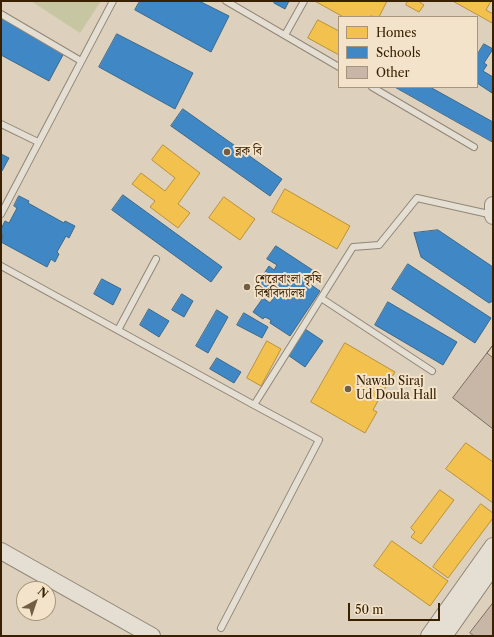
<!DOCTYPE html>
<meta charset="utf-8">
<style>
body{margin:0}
#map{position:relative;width:494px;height:637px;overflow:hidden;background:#ddd0bc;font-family:"Libre Caslon Text",serif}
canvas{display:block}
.frame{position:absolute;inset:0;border:2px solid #382000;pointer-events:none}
.legend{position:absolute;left:338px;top:16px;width:140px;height:72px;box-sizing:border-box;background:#f2e3ca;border:1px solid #a89579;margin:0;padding:5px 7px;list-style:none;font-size:12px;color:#382000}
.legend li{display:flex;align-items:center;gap:8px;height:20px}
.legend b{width:20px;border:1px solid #a89579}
.north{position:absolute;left:16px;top:581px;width:40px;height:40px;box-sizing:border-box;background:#f2e3ca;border:1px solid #a89579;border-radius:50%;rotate:40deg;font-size:11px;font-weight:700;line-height:16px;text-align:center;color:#382000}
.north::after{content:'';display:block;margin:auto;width:14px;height:18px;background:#725e42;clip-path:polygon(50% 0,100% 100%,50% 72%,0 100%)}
.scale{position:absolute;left:348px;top:603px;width:92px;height:18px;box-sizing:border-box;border:2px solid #382000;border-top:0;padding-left:5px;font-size:12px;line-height:14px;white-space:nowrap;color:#382000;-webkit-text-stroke:3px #f2e3ca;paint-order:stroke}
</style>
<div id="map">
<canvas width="494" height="637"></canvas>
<div class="frame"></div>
<ul class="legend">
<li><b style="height:11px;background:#f2c14e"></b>Homes</li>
<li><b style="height:11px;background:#3f88c5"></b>Schools</li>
<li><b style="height:11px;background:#c8b6a7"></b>Other</li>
</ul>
<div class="north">N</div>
<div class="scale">50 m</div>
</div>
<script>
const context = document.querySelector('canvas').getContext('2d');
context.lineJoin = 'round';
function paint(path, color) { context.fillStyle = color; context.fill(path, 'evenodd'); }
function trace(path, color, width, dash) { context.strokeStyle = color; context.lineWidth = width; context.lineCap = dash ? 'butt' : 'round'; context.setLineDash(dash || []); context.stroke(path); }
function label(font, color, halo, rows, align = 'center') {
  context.font = font + ' "Libre Caslon Text","Noto Serif Bengali",serif'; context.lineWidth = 4; context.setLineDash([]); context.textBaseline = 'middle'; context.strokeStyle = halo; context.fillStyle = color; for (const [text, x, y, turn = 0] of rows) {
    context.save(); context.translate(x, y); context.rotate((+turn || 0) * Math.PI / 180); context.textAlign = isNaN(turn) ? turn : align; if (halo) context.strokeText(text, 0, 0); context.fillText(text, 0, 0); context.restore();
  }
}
const green = new Path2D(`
 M31,1H101L80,33Z`);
const homes = new Path2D(`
 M315,1H387L379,17L370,16L369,17H344Z
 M408,1H418L424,5L419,12L406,5Z
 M453,1H491L486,10L493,14V23Z
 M318,20L339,31V55L308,38Z
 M163,145L200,173L178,204L190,213L178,228L150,207L155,201L132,184L141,173L165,191L175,178L152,160Z
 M285,189L350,226L337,249L272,212Z
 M224,197L255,219L240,240L209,218Z
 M267,341L281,349L261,386L247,378Z
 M345,343L395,372L384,390L379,387L375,394L380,397L373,410L377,412L365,433L311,402Z
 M466,443L493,462V503L446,469Z
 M440,490L454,500L421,544L411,537L415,532L411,528Z
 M481,504L493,513V518L448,578L433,567Z
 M392,541L448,581L430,606L374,566Z`);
const schools = new Path2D(`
 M140,1H199L229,16L211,52L135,10Z
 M275,1H289L285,9L274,3Z
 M1,18L64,53L49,81L1,55Z
 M117,34L193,73L175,109L99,67Z
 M484,44L493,49L484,63L487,65L483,71L493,77L492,93L477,83V55Z
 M395,87H430L493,122V142Z
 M183,109L282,179L270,196L171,126Z
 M1,154L9,158L2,171L1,170Z
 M123,195L222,267L211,282L112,210Z
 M19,196L29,201L28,203L64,223L65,221L75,226L69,238L66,236L57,252L59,254L55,262L51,259L47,267L1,242L3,235L1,234V229L5,221L9,223L17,208L14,206Z
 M438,230L493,267V301L489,303L421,257L414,233Z
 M276,246L314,271L307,282L320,291L290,336L270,323L271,320L265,317L263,319L253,312L263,298L270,303L277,293L269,287L267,290L257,284L269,266L274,270L277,265L267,259Z
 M408,264L491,318L475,343L392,289Z
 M102,279L121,289L113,305L94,294Z
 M182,294L193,301L184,317L172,310Z
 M388,302L457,342L443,365L375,325Z
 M149,309L169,321L159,337L140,325Z
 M217,310L228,317L208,353L196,346Z
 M244,313L268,327L262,338L237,325Z
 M305,329L323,341L305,367L288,355Z
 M217,358L241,372L234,383L210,369Z`);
const building = new Path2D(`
 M493,345L487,353L493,358V429L453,398Z
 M493,603V636H474L470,633Z`);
const service = new Path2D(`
 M226,1L339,67
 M1,14L81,61
 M285,35L304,1
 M372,87L474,147
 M1,124L38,142
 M1,214L113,1
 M1,266L254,405
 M321,298L432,371
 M118,330L156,259
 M221,628L319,440L254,405L353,247L379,245L417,198L493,215`);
const tertiary = new Path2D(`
 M493,205V216
 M1,551L152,636
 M429,636L493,546
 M444,636L493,566`);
const markers = [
 [227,152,4,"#725e42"],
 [247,287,4,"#725e42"],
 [348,389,4,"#725e42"]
];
const poiNames = [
 ["ব্লক বি",235,152],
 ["শেরেবাংলা কৃষি",255,280],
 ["বিশ্ববিদ্যালয়",255,294],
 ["Nawab Siraj",356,382],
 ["Ud Doula Hall",356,396]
];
paint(green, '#c7c6a2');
paint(homes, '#f2c14e');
trace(homes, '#ba9137', 1);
paint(schools, '#3f88c5');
trace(schools, '#3d698a', 1);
paint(building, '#c8b6a7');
trace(building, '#786e5e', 1);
trace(service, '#918677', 8);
trace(tertiary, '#918677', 18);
trace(service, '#e4ded3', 6);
trace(tertiary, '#e4ded3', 16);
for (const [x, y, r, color] of markers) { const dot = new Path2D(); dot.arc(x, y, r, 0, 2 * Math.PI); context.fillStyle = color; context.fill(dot); trace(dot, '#f2e3ca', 1.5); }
label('12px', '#382000', '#f2e3ca', poiNames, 'left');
</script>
